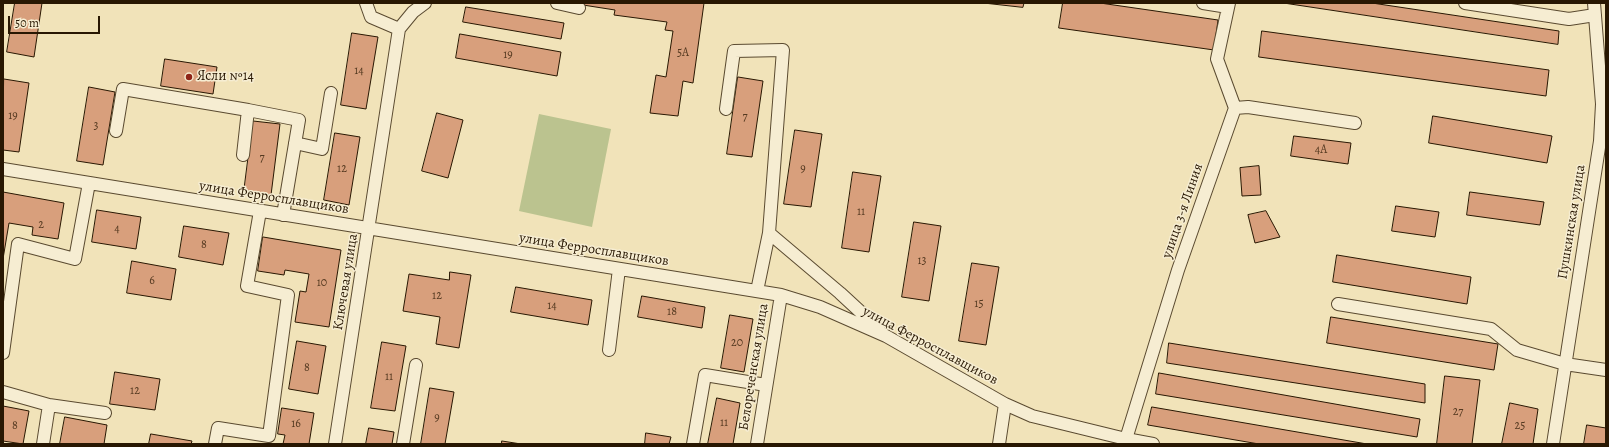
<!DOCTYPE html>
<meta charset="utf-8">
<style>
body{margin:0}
#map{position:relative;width:1609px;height:447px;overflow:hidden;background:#f1e3b9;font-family:Alegreya,serif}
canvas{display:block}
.frame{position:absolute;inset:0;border:4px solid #281702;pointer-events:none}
.scale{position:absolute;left:8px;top:16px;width:92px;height:18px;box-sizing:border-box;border:2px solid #281702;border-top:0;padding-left:5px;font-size:12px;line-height:14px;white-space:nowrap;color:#281702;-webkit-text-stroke:3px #f6edd2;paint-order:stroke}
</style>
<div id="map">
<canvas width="1609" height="447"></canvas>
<div class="frame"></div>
<div class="scale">50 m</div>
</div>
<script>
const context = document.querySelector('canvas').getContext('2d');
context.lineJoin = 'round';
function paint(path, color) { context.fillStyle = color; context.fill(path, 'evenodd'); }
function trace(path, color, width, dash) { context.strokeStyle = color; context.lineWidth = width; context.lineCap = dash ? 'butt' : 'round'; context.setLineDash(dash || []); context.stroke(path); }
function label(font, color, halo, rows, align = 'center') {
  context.font = font + ' Alegreya,serif'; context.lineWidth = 3; context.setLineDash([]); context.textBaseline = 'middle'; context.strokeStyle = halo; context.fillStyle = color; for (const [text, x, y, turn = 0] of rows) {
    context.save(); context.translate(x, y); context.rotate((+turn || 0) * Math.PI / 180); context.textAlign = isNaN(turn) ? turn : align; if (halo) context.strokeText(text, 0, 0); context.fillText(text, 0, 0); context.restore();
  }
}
const green = new Path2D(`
 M539,114L611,129L592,227L519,211Z`);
const building = new Path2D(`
 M15,3H42L34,57L7,52Z
 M583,3H704L693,83L683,81L678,116L650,113L656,75L666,77L673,31L665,30L667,22L614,15L615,10L583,5Z
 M984,3H1024L1023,7Z
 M1063,3H1100L1218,20L1214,50L1059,28Z
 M1284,3H1372L1559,31L1558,44Z
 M466,7L564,23L561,39L463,22Z
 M1262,31L1549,70L1546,96L1259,57Z
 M352,33L378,37L366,109L341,105Z
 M460,34L561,52L557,76L456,58Z
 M165,59L217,67L213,94L161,86Z
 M738,77L763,81L752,157L727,154Z
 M4,79L29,83L19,152L3,150Z
 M89,87L115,92L103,165L77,161Z
 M437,113L463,120L448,178L422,171Z
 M1433,116L1552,136L1547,163L1429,143Z
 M253,121L280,124L271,195L244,192Z
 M795,130L822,134L811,207L784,204Z
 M335,133L360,137L349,205L324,200Z
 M1294,136L1351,143L1348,164L1291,156Z
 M1259,166L1261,195L1242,196L1240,168Z
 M853,172L881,176L869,252L842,248Z
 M3,192L64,203L58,239L32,235L33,227L9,223L3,259Z
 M1470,192L1544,202L1540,225L1467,215Z
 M1396,206L1439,212L1435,237L1392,231Z
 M97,210L141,217L136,249L92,242Z
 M1266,211L1280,237L1255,243L1248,215Z
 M914,222L941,226L929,301L902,297Z
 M184,226L229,233L223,265L179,257Z
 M263,237L341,250L329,327L295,322L300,291L306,292L309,274L285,270L284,275L258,271Z
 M1337,255L1471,277L1467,304L1333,282Z
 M132,261L176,269L171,300L127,293Z
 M972,263L999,267L986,345L959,341Z
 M450,272L471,275L459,348L436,344L440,317L403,311L409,274L449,280Z
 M516,287L592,300L588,325L511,312Z
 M642,296L705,307L702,328L638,317Z
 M730,315L753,319L744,372L721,368Z
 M1331,317L1498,344L1494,370L1327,343Z
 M297,341L326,346L318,394L289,389Z
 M382,342L406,346L395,411L371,408Z
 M1169,343L1425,384V403L1167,363Z
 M115,372L160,379L155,410L110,404Z
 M1159,373L1420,419L1417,437L1156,394Z
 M1445,376L1480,380L1472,444H1437Z
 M430,388L454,392L445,444H421Z
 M717,398L740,403L733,444H708Z
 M1510,403L1538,409L1533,444H1502Z
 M3,406L29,411L23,444L3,441Z
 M1152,407L1367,444H1259L1148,425Z
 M282,408L314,413L309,444H283L285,435L278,434Z
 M65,417L107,425L104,444H60Z
 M1587,425L1606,428V444H1584Z
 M369,428L394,432L392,444H366Z
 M646,433L671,437L669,444H645Z
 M151,434L192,441L191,444H149Z
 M502,441L521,444H502Z`);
const minor = new Path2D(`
 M366,3L371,17L399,29
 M557,3L579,8
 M1203,3L1228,7
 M1229,3L1217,59L1235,108
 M1465,3L1569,19L1595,15
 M399,29L413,12L425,3
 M726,109L734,51L783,50L769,233L757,291
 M116,131L123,89L248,110
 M295,143L322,149L331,93
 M243,155L248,110L299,120L283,215
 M3,169L781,295L820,307L886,336L1005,404L1032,416L1126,439L1153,444
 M769,233L840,293L879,329
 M1338,304L1491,329L1517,350L1565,364L1606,370
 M609,350L619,269
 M3,353L18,244L75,259L89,183
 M3,392L49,405L105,413
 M1126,439L1178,270L1235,108L1248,107L1355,123
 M43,444L49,405
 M215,444L218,428L269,436L288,295L247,286L260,211
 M335,444L399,29
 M403,444L416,365
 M693,444L705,375L766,385
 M757,444L781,295
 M999,444L1005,404
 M1553,444L1600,141L1602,104L1594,3`);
const markers = [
 [189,77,4,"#8f2418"]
];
const numberNames = [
 ["5А",683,53],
 ["19",508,55],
 ["14",359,71],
 ["19",13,116],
 ["7",745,117],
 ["3",96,126],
 ["4А",1321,150],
 ["7",262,158],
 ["12",342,169],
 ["9",803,169],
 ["11",861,212],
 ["2",41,225],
 ["4",117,229],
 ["8",204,245],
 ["13",922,261],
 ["6",152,281],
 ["10",322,283],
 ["12",437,296],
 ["15",979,304],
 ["14",552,306],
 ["18",672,312],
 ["20",737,343],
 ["8",307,368],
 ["11",389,377],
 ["12",135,391],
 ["27",1458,412],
 ["9",437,418],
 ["11",724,423],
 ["16",296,424],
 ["8",15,426],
 ["25",1520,426]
];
const poiNames = [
 ["Ясли №14",197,77]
];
const streetNames = [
 ["улица Ферросплавщиков",274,198,9],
 ["улица 3-я Линия",1183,211,-71],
 ["Пушкинская улица",1572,222,-81],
 ["улица Ферросплавщиков",594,250,9],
 ["Ключевая улица",346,282,-81],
 ["улица Ферросплавщиков",930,346,28],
 ["Белореченская улица",754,367,-81]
];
paint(green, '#bbc38f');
paint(building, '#d89f7c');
trace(building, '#281702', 1);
trace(minor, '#5a4a30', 14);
trace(minor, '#f6edd2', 12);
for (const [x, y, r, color] of markers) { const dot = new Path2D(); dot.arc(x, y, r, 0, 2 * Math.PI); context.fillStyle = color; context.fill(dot); trace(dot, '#f6edd2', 1.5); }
label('12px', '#543920', null, numberNames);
label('14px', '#281702', '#f6edd2', poiNames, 'left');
label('14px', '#281702', '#f6edd2', streetNames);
</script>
